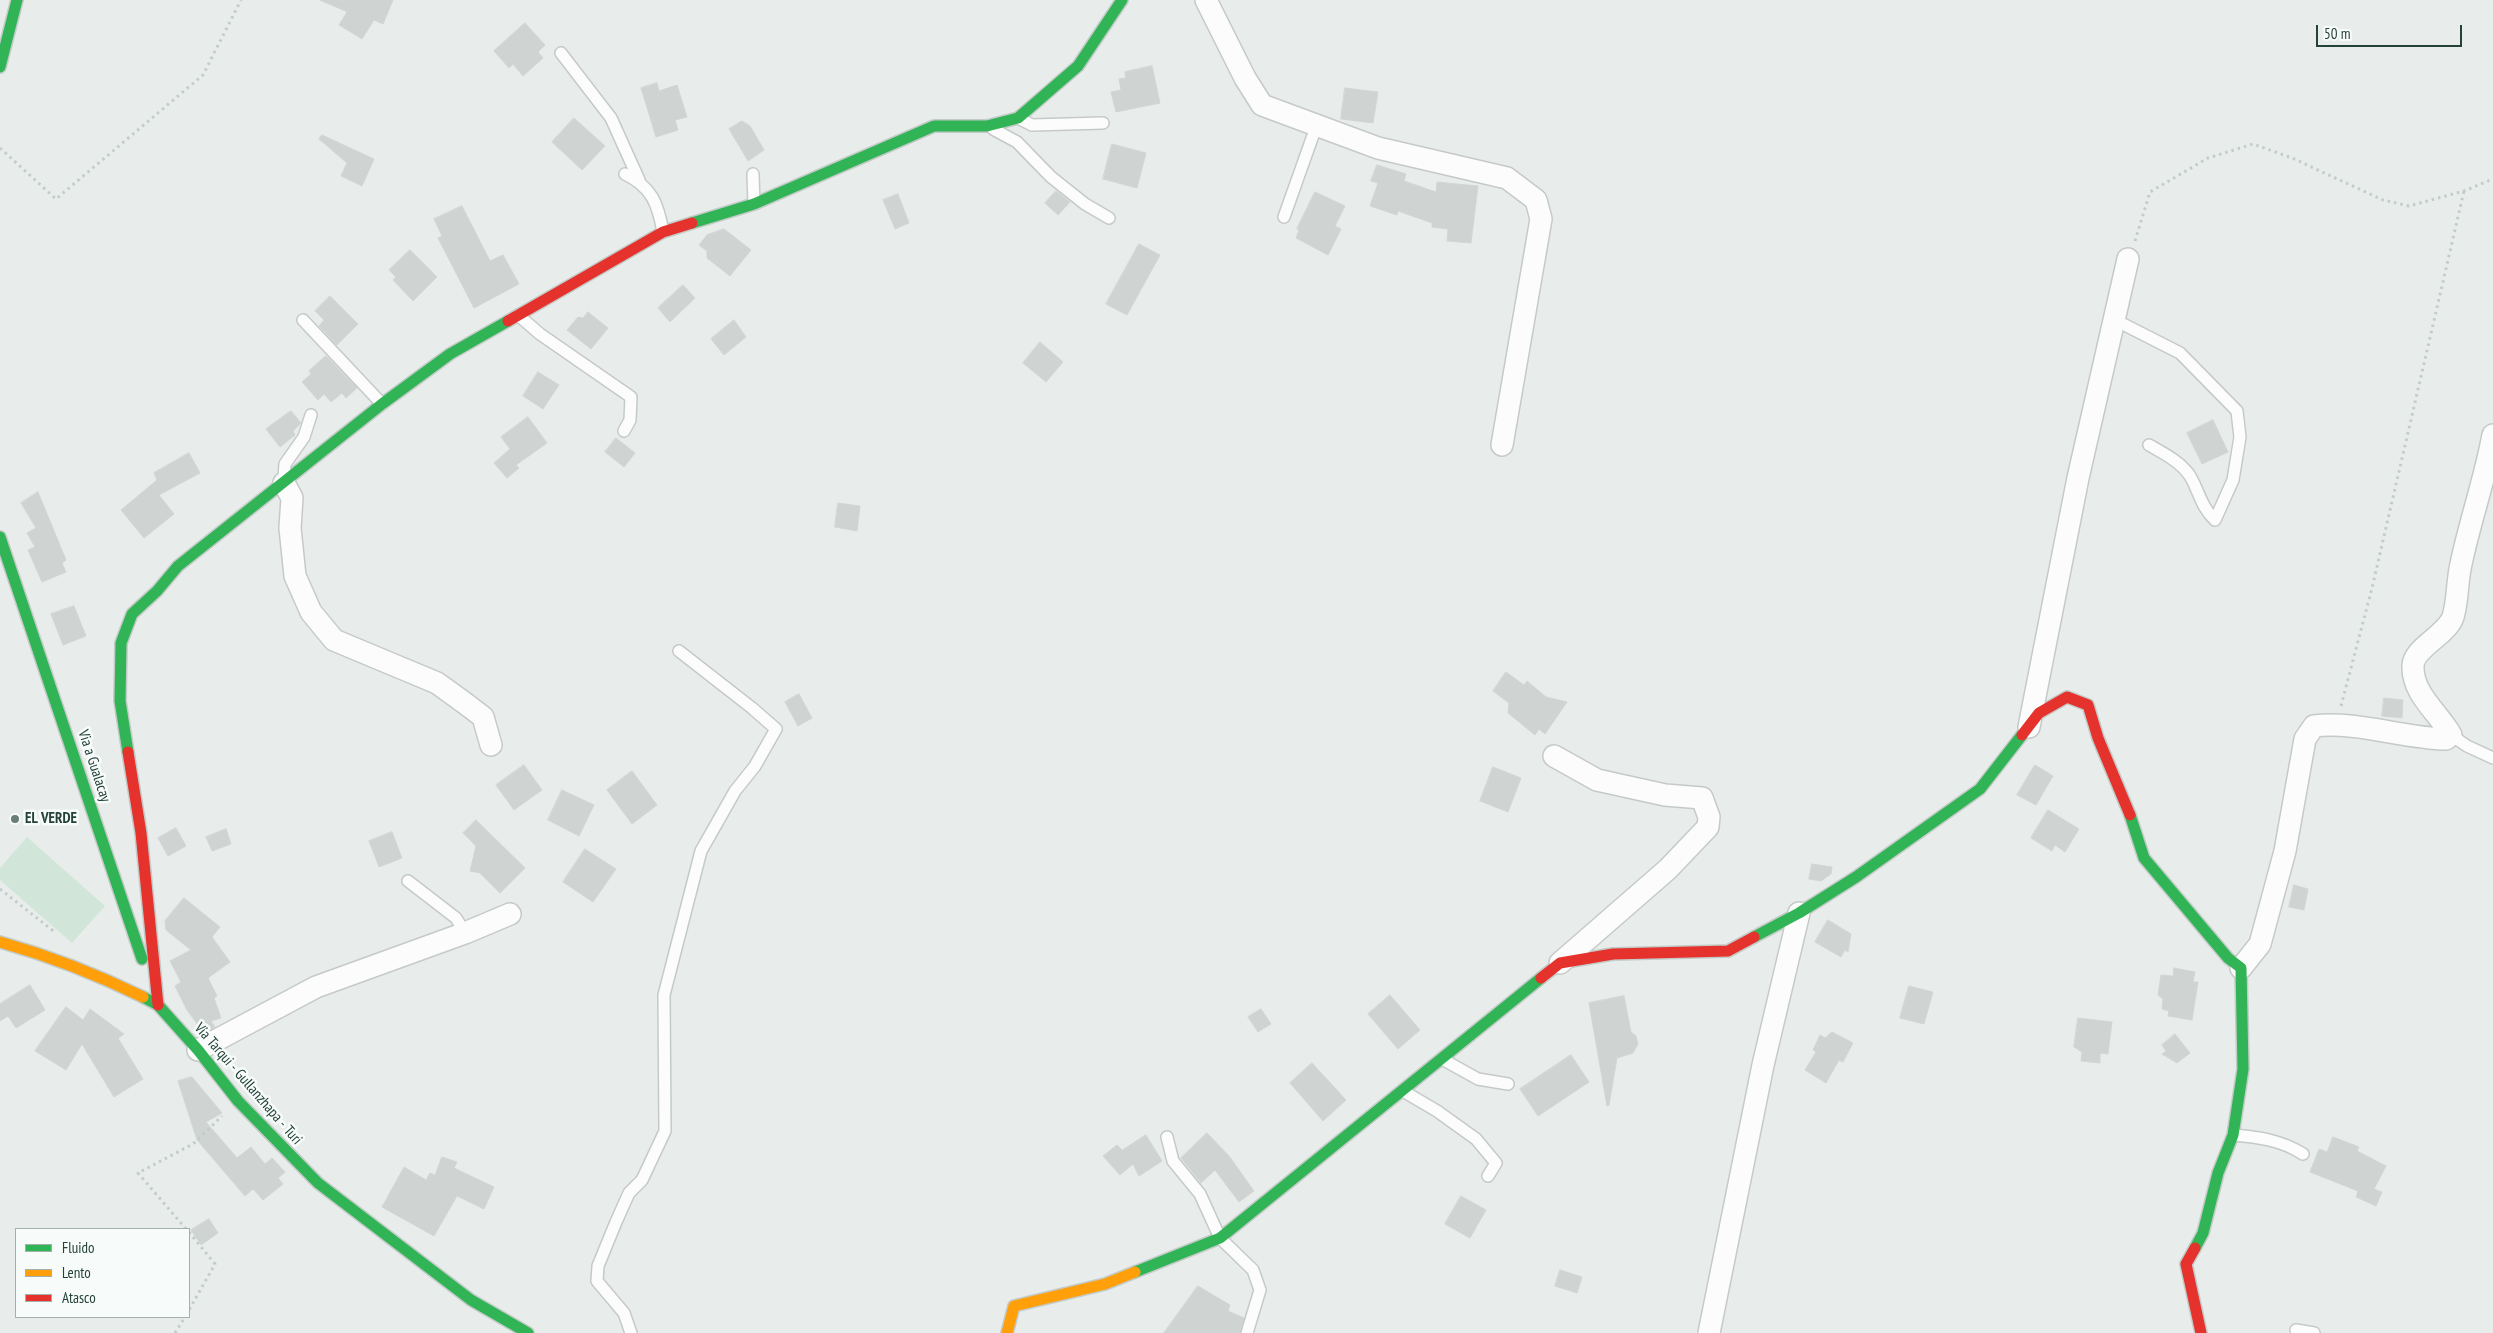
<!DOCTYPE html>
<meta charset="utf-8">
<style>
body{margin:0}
#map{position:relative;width:2493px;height:1333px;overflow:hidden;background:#e8edeb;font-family:"PT Sans Narrow",sans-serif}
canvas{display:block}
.legend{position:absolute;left:15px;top:1228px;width:175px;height:90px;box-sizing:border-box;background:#f7fbf9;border:1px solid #a3b1ad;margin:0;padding:6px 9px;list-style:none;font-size:15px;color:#24423a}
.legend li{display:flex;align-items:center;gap:10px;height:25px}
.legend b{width:25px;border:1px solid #a3b1ad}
.scale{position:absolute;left:2316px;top:25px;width:146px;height:22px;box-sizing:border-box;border:2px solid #24423a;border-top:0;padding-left:6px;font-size:15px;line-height:18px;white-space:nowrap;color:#24423a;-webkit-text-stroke:4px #f7fbf9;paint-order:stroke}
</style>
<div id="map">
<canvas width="2493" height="1333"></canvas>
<ul class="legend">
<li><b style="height:6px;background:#30b455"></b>Fluido</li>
<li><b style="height:6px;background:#ff9f0a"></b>Lento</li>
<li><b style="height:6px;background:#e5322d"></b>Atasco</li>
</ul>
<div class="scale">50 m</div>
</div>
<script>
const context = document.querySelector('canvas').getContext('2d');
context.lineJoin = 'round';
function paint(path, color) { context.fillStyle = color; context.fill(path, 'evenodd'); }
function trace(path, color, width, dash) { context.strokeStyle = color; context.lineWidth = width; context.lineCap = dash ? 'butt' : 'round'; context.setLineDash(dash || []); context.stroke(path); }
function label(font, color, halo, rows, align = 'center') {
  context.font = font + ' "PT Sans Narrow",sans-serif'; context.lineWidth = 5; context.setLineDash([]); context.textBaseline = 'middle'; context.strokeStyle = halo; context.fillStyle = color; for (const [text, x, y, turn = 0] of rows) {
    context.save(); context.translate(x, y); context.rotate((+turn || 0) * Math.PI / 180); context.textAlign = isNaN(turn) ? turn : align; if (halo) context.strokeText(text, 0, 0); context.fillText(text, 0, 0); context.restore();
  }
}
const green = new Path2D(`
 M27,837L105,906L72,943L0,880V868Z`);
const building = new Path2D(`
 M320,0H393L383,24L374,20L362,39L339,25L347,12Z
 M525,23L545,45L538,52L543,58L523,76L513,64L509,68L494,51Z
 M1152,66L1160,103L1116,112L1111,92L1121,90L1119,79L1126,78L1125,72Z
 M657,83L659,91L677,85L687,117L675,120L678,130L656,137L641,88Z
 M1345,88L1378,92L1373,123L1341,119Z
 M574,118L605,146L582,170L552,142Z
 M742,121L750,126L764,150L748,161L729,129Z
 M322,135L374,159L362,186L341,176L347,163L319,139Z
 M1112,144L1146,153L1137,188L1103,179Z
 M1377,165L1406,174L1404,181L1436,192L1437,182L1478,186L1471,243L1447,241L1448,229L1432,227V223L1398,211L1397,215L1370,206L1378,183L1371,181Z
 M1056,191L1070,202L1058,215L1045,203Z
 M1315,192L1345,206L1335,226L1341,229L1328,255L1296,238L1299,230L1297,229Z
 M898,194L909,223L895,229L883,200Z
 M462,206L490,261L503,255L519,284L474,308L438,238L442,236L434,219Z
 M724,229L751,250L730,276L707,258V251L699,245L707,235Z
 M1139,244L1160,255L1127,315L1106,304Z
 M410,250L437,277L413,301L393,280L396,277L389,270Z
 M683,285L695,298L670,322L658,308Z
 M330,296L358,324L337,345L319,326L324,320L315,311Z
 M588,312L608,328L591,349L567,330L578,317L583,318Z
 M734,320L746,337L724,355L711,339Z
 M1040,342L1063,362L1046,382L1023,363Z
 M326,356L357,388L346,398L342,393L331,402L324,394L318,400L302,382L311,374L309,371Z
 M538,372L559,385L543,409L523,396Z
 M291,411L301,423L293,431L295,435L280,447L266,429Z
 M528,417L547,443L516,465L519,468L507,478L494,463L510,449L501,437Z
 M2213,420L2228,452L2202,464L2187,433Z
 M616,438L635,453L624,467L605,452Z
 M189,453L200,473L159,495L174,514L144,538L121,510L157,480L154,473Z
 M38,492L66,560L62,563L66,572L42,582L28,550L35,547L27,533L36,528L21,503Z
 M838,503L860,506L857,531L835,527Z
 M74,606L86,636L63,645L51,614Z
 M1506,672L1524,685L1527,681L1546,697L1567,702L1545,734L1539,729L1535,735L1508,713L1509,703L1493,691Z
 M799,694L812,718L798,726L785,702Z
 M2384,698L2403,700L2402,718L2382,716Z
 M524,765L542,790L514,810L496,785Z
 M2035,765L2053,776L2036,805L2017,795Z
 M1493,767L1521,778L1508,812L1480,801Z
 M632,771L657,805L632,824L607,790Z
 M562,790L594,805L579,836L548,820Z
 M2048,810L2079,829L2065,852L2055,845L2052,851L2031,838Z
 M476,820L525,868L500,893L480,873L470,871L476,846L463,833Z
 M176,828L186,846L168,856L158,838Z
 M226,829L231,844L212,851L206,837Z
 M392,832L402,858L379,867L369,841Z
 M585,849L616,869L593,902L563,882Z
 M1812,864L1832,867L1831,874L1821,881L1809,879Z
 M2294,885L2308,889L2304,910L2289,907Z
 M184,898L220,927L212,937L230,962L208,978L217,996L214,998L221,1018L211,1021L215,1027L204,1033L187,1010L175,986L181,982L170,961L191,950L166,930L165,921Z
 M1828,920L1851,934L1848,952L1845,950L1841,957L1815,942Z
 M2174,968L2195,972L2193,982H2198L2192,1020L2168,1016L2169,1011L2162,1009L2163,999L2158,995L2161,975L2173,976Z
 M30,985L45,1010L16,1028L8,1016L0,1021V1004Z
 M1909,986L1933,992L1924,1024L1900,1018Z
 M1390,995L1420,1030L1398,1049L1368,1014Z
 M1624,996L1631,1032L1636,1036L1638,1044L1633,1053L1617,1058L1609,1105L1607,1106L1589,1003Z
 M66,1007L83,1020L90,1009L124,1034L118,1038L143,1079L114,1097L82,1044L66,1070L35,1051Z
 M1261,1009L1271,1024L1258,1032L1248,1017Z
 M2078,1018L2112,1022L2108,1054L2100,1053V1063L2081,1061L2082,1052L2074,1047Z
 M1832,1032L1853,1043L1843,1062L1839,1060L1826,1083L1805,1070L1816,1052L1813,1050L1820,1035L1825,1038Z
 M2175,1034L2190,1053L2177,1063L2162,1054L2166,1051L2162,1045Z
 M1571,1055L1589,1082L1538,1116L1520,1089Z
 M1312,1063L1346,1100L1323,1121L1290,1083Z
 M192,1077L222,1113L206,1122L237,1158L251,1147L265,1164L272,1158L285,1172L278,1178L283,1184L263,1200L253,1189L245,1196L197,1140L178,1081Z
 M1207,1133L1229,1156L1254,1191L1239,1202L1215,1170L1201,1183L1181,1158Z
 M1146,1135L1162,1161L1139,1176L1133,1164L1120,1175L1103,1156L1117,1145L1122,1150Z
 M2333,1137L2359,1147L2357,1151L2386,1166L2374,1189L2382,1192L2376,1206L2356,1197L2358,1191L2310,1172L2319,1149L2327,1152Z
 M442,1157L457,1162L454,1168L494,1187L484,1209L457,1196L434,1236L382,1207L404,1167L426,1180L430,1173L435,1175Z
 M1461,1196L1486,1210L1470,1238L1445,1224Z
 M209,1219L218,1233L201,1245L191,1230Z
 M1560,1270L1582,1277L1577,1293L1555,1286Z
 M1198,1286L1230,1305L1228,1311L1244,1318L1240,1333H1164Z`);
const path = new Path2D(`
 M0,148L56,199L203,75L241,0
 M2135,241L2150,192L2208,158L2253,144L2292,158L2383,200L2409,206L2464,191L2493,179
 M2341,706L2372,588L2464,191
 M0,889L56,933
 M186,1229L138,1173L193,1144L222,1116
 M189,1232L215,1264L189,1310
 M175,1333L185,1317`);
const lane = new Path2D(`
 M561,53L611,118L639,180
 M1018,118L1032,125L1103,123
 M993,129L1017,142L1051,177L1085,204L1109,218
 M625,174C652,187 658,204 663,232
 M753,174L754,204
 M1284,217L1316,127
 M518,315L540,334L631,397L630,420L624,431
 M303,320L382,404
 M2115,320L2180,353L2237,411L2240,437L2233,480L2215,520C2201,507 2199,491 2190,476C2181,462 2163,453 2149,445
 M284,477L285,464L304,437L311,415
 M2451,735L2467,746L2493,758
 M408,881L456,918L465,933
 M1442,1059L1478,1079L1508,1084
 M1403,1091L1437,1111L1476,1139L1496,1163L1488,1176
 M2233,1135C2258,1137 2281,1140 2303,1154
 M1167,1137L1173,1161L1200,1194L1220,1238L1253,1270L1260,1290L1247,1333
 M2296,1330L2314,1333
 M631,1333L624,1313L597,1281L598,1266L616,1222L629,1193L642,1180L665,1131L664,995L701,851L735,791L755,766L776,729L752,708L679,651`);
const street = new Path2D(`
 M1206,0L1245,78L1262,105L1378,148L1507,178L1536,200L1541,219L1502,445
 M284,483L292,498L290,528L295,576L311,612L334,640L437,683L466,704L483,717L491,745
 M2029,727L2078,478L2128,259
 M1554,756L1597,780L1665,795L1702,798L1709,817L1708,827L1668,869L1560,963
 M2241,968L2260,944L2285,851L2305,739L2314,726C2358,721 2402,738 2446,739L2451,735C2439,713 2412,694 2413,666C2413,648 2446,636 2453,617C2458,601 2457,581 2461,564C2470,521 2485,479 2493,435
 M198,1050L316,987L465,933L510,914
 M1709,1333L1763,1065L1799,913`);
const fast = new Path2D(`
 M0,67L17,0
 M692,223L754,204L934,126H987L1018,118L1078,66L1122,0
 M0,537L142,959
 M128,752L120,701L121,643L132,614L157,591L178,566L382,404L450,354L508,321
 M2130,815L2144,858L2228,958L2241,968L2243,1069L2233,1135L2218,1173L2203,1233L2195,1248
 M1754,937L1799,913L1856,877L1980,789L2022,735
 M143,997L158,1005L198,1050L238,1101L318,1183L471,1300L528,1333
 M1135,1272L1220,1238L1541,978`);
const slow = new Path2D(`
 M0,942C50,956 96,974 143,997
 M1007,1333L1014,1306L1105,1284L1135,1272`);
const jam = new Path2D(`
 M508,321L663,232L692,223
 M2022,735L2039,713L2067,697L2088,705L2098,738L2130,815
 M128,752L141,833L158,1005
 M1541,978L1560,963L1613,954L1728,951L1754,937
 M2195,1248L2186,1264L2201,1333`);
const markers = [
 [15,819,5,"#697e78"]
];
const streetNames = [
 ["Via a Gualacay",94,766,72],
 ["Vía Tarqui - Gullanzhapa - Turi",248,1084,49]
];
const poiNames = [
 ["EL VERDE",25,819]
];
paint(green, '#d1e6d8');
paint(building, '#cfd4d2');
trace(building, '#d1d6d4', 1);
trace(lane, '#c5cac8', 14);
trace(street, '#c5cac8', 24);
trace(fast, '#c3cbc8', 14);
trace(slow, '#c3cbc8', 14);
trace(jam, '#c3cbc8', 14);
trace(path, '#c3ccca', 3, [2.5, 4]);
trace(lane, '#fcfcfc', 11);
trace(street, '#fcfcfc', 21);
trace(fast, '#30b455', 11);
trace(slow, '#ff9f0a', 11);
trace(jam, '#e5322d', 11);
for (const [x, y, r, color] of markers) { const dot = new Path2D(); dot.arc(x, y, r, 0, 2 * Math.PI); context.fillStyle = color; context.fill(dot); trace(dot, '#f7fbf9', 2); }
label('15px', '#24423a', '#f7fbf9', streetNames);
label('bold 15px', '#24423a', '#f7fbf9', poiNames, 'left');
</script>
